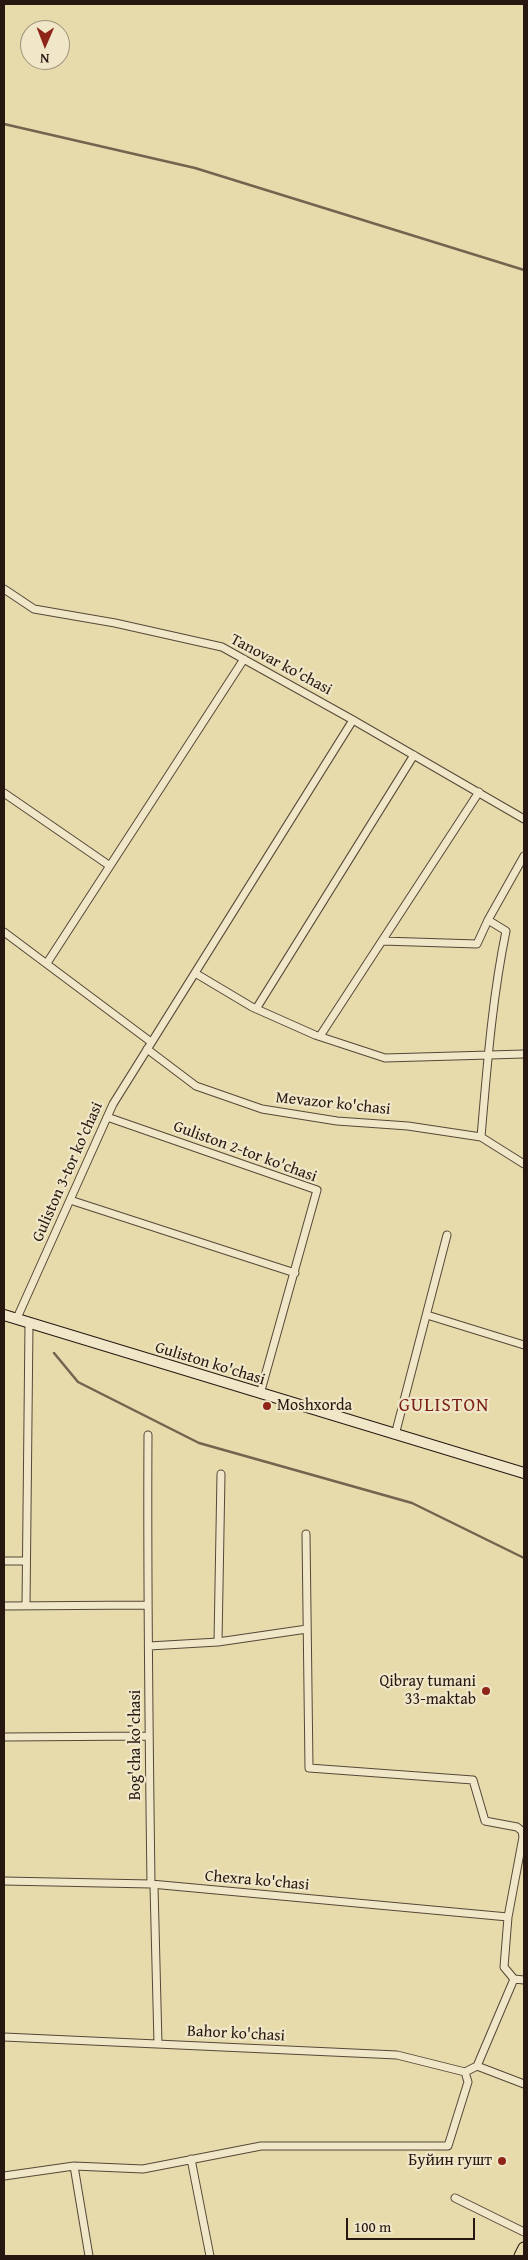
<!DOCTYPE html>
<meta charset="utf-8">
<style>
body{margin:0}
#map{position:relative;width:528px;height:2260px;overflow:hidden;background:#e7daab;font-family:"Gentium Book Plus",serif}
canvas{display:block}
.frame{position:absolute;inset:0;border:5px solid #261711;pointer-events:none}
.north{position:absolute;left:20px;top:20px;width:50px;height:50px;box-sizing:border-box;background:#efe7c8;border:1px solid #9f947f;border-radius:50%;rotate:181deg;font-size:14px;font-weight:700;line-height:20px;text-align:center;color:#261711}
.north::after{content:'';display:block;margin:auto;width:18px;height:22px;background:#8f2418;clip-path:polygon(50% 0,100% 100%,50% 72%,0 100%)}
.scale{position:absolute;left:346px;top:2218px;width:129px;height:22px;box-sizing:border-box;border:2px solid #261711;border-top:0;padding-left:6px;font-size:15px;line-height:18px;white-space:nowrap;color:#261711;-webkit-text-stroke:4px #efe7c8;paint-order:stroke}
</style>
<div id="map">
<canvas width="528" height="2260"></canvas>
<div class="frame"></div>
<div class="north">N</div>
<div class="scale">100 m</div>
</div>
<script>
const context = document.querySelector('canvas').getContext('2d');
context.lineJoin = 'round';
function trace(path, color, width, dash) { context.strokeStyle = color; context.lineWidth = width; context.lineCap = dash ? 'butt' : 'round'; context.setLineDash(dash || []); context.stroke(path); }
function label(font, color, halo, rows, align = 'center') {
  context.font = font + ' "Gentium Book Plus",serif'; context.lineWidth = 4.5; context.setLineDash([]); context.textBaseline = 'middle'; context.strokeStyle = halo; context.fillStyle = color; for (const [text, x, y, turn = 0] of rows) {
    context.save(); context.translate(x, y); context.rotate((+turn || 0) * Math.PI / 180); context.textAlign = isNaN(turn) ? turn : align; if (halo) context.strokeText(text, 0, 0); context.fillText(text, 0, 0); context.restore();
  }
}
const stream = new Path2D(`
 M4,124L195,168L524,270
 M54,1353L78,1382L199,1443L412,1503L524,1558`);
const minor = new Path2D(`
 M4,589L34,609L115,623L222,647L353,720L524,819
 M4,793L110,866
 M4,932L151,1042
 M382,941L477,944L488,920L524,856
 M47,963L244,659
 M195,973L252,1007L315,1035L385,1058L524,1054
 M256,1009L414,755
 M320,1036L479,792
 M147,1049L196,1086L262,1109L337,1121L408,1126L481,1137L524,1164
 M107,1117L317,1190L260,1394
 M481,1137C487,1068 492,999 506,931L488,920
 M70,1200L295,1273
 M427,1315L524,1345
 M17,1318L113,1104L353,720
 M148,1435C147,1585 149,1735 151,1884
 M395,1435L447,1235
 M306,1534L309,1768L473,1780L485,1821L517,1827L522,1831L523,1837L508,1917L504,1967L514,1979L477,2066L465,2072
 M4,1561H26
 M4,1606L147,1605
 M26,1606L29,1324
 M218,1642L221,1474
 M149,1646L218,1642L307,1629
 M4,1737L149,1736
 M4,1881L151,1884L508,1917
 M154,1886L158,2044
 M514,1979L524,1980
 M4,2037L397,2055L465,2072
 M477,2066L524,2084
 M191,2159L210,2256
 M74,2166L89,2256
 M4,2176L74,2166L143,2169L261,2146H448L468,2082L465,2072
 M455,2198L524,2232`);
const secondary = new Path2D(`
 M4,1315L524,1473`);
const trunk = new Path2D(`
 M520,2256L524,2248`);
const markers = [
 [267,1406,5,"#8f2418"],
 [486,1691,5,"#8f2418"],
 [502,2161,5,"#8f2418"]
];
const streetNames = [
 ["Tanovar ko'chasi",281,665,28],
 ["Mevazor ko'chasi",333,1104,6],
 ["Guliston 2-tor ko'chasi",245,1152,20],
 ["Guliston 3-tor ko'chasi",68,1172,-66],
 ["Guliston ko'chasi",210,1364,17],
 ["Bog'cha ko'chasi",136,1745,-90],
 ["Chexra ko'chasi",257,1881,5],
 ["Bahor ko'chasi",236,2034,3]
];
const poiNames = [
 ["Moshxorda",277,1406,"left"],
 ["Qibray tumani",476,1682],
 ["33-maktab",476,1700],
 ["Буйин гушт",492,2161]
];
const quarterNames = [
 ["GULISTON",444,1406]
];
trace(stream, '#72644e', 2.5);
trace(minor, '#564838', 9);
trace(secondary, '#261711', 12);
trace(trunk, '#261711', 13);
trace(minor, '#efe7c8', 7);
trace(secondary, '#efe7c8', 10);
trace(trunk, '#e7daab', 11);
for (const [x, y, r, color] of markers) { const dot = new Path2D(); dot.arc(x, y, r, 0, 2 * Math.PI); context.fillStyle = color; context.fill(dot); trace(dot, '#efe7c8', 2); }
label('16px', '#261711', '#efe7c8', streetNames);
label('16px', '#261711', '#efe7c8', poiNames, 'right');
context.letterSpacing = '1px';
label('19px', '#7a1f14', '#efe7c8', quarterNames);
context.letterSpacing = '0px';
</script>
